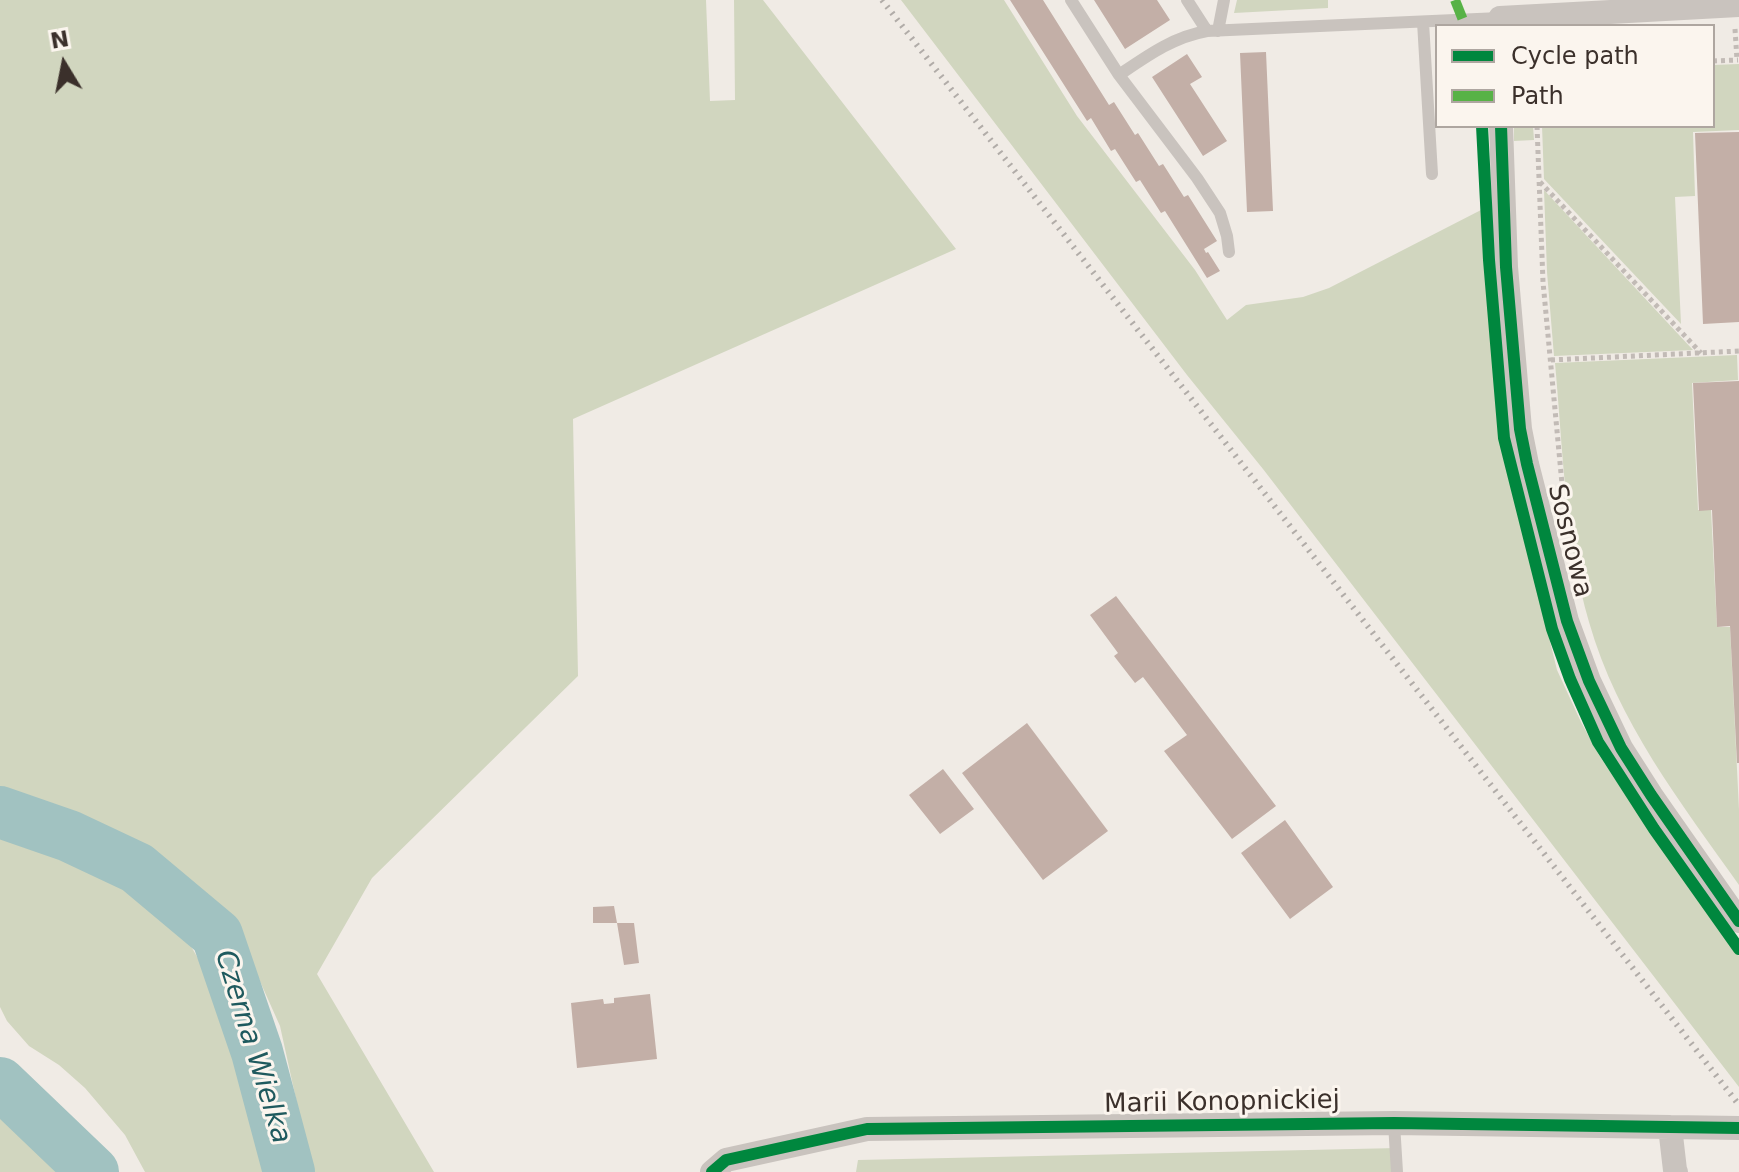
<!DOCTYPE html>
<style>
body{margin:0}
#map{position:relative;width:1739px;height:1172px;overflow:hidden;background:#f0ebe5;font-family:"DejaVu Sans",sans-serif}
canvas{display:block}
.legend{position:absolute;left:1435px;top:24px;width:280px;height:104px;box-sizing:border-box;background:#fbf5ee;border:2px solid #aea6a0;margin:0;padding:10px 14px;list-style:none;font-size:24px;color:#3b302b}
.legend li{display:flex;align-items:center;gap:16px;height:40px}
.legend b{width:40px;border:2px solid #aea6a0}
.north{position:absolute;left:24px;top:24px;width:80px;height:80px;-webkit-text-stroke:6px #fbf5ee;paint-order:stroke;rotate:350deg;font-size:22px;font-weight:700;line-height:32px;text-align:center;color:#3b302b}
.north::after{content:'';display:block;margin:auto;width:28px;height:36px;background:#3b302b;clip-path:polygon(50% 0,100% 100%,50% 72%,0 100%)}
</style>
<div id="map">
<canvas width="1739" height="1172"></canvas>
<ul class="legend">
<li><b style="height:10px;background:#00873e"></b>Cycle path</li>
<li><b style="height:10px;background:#57b246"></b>Path</li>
</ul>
<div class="north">N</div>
</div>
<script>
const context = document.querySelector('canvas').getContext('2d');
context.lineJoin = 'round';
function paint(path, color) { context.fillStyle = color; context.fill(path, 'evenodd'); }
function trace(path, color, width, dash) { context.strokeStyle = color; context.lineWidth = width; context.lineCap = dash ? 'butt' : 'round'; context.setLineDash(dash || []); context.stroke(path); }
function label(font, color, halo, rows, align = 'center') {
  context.font = font + ' "DejaVu Sans",sans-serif'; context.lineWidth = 6; context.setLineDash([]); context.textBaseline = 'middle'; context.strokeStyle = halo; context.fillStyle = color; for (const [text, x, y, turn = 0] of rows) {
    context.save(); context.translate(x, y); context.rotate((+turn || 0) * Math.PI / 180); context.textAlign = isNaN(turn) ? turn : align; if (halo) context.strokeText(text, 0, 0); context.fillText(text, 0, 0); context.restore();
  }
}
const green = new Path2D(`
 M0,0H706L710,101L735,100L734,0H763L956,249L573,419L578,676L372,878L317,974L434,1172H312L280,1026L233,921L164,866L113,834L0,799Z
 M901,0H1004L1077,116L1195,270L1227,320L1246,305L1303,297L1329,288L1481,210L1490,336L1501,442L1557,670L1581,722L1599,755L1648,829L1739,956V1087L1263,469L1187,375Z
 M1237,0H1328V8L1234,13Z
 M1739,64V130L1693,132L1695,196L1675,197L1681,324L1544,179L1542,126H1713V65Z
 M1514,126H1533L1534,140L1514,141Z
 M1544,190L1693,350L1554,356L1547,272Z
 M1737,355L1738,380L1692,383L1698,510H1711L1717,627H1730L1739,810V885C1681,803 1617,721 1589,622C1565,539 1563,450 1555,363Z
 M0,835L23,847L79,859L136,885L178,924L210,979L225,1034L268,1172H145L125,1135L85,1088L59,1065L29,1046L7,1021L0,1007Z
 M0,1114L64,1168L66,1172H0Z
 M1398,1148L1400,1172H856L858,1160Z`);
const river = new Path2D(`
 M0,812L69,836L137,868L217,935L257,1052L289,1172
 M0,1083L93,1172`);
const building = new Path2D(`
 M1010,0H1043L1109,105L1114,102L1135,135L1138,133L1159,166L1163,164L1184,197L1188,195L1217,241L1204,249L1206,253L1208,252L1220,271L1207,278L1165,211L1161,213L1140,180L1136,182L1115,149L1111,151L1091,118L1087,121Z
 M1094,0H1157L1170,20L1125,49Z
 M1266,52L1273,211L1247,212L1240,53Z
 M1187,54L1202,77L1190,84L1227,141L1203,156L1152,77Z
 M1739,132V322L1703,324L1695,133Z
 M1739,381V763H1737L1730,626L1717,627L1712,510L1699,511L1693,383Z
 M1116,596L1276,806L1232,839L1164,751L1187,735L1143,677L1135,683L1114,656L1118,653L1090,615Z
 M1027,723L1108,831L1043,880L962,773Z
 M943,769L974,809L940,834L909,795Z
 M1285,820L1333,887L1290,919L1241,853Z
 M614,906L617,923H634L639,963L624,965L617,923H593V907Z
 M650,994L657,1059L577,1068L571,1003L603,999L604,1004L614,1003V998Z`);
const path = new Path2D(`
 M1735,29L1737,60
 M1713,61L1738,60
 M1537,126L1543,282L1562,484
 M1540,182L1701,353
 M1551,360L1739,351`);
const service = new Path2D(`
 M1071,0L1119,75L1197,178L1220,213L1227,236L1229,252
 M1187,0L1207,31
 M1423,22L1432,174
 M1218,31L1224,0
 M1119,75C1147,56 1173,37 1207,31L1500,18
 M1394,1123L1397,1172`);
const minor = new Path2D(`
 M1500,18L1739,5
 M1501,126L1506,267L1520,429L1527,464L1567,621L1589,681L1621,748L1651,795L1739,921
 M1670,1127L1675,1170L1676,1172
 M712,1172L726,1160L867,1129L1394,1123L1739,1128`);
const rail = new Path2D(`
 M882,0L1739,1105`);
const quiet = new Path2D(`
 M1455,0L1463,20`);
const cycleway = new Path2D(`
 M1482,126L1489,260L1504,438L1552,629L1570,679L1598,742L1654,829L1739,949
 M1501,126L1506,267L1520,429L1527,464L1567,621L1589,681L1621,748L1651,795L1739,921
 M712,1172L726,1160L867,1129L1394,1123L1739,1128`);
const streetNames = [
 ["Sosnowa",1569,541,76],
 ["Marii Konopnickiej",1222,1103,-1]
];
const waterNames = [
 ["Czerna Wielka",252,1047,73]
];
paint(green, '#d1d6bf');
trace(river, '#a1c2c1', 52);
paint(building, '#c3afa7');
trace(path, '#c2bbb6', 5, [4, 4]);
trace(service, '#c9c3be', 12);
trace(minor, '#c9c3be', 24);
trace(rail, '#b1aca8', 6, [2, 6]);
trace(quiet, '#57b246', 10, [20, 10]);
trace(cycleway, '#00873e', 12);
label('26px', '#3b302b', '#fbf5ee', streetNames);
label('italic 28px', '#1f5a5e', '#fbf5ee', waterNames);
</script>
